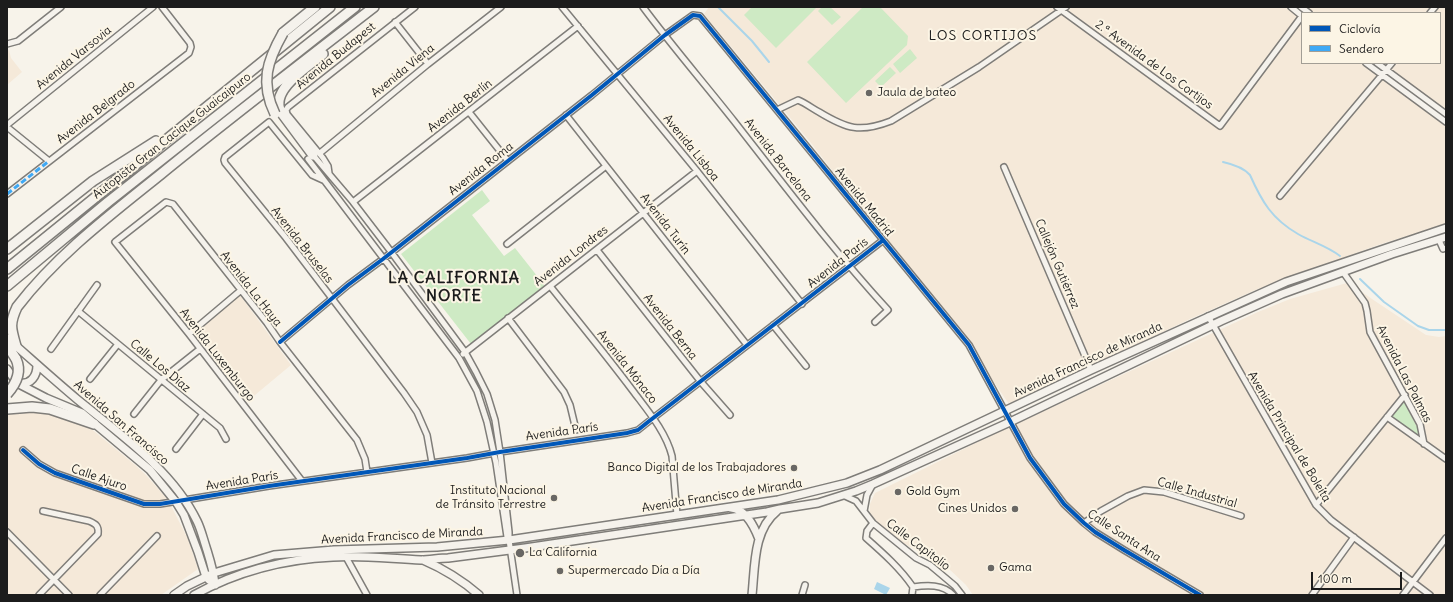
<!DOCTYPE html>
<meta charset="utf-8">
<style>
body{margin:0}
#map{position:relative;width:1453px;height:602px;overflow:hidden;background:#f7f3ea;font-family:Delius,sans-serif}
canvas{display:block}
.frame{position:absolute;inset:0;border:8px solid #1c1c1c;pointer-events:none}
.legend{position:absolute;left:1301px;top:12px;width:140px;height:52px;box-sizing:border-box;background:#fcf5e5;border:1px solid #a29e95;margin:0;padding:5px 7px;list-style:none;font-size:12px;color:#1c1c1c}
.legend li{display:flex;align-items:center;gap:8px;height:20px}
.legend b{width:20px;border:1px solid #a29e95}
.scale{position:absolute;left:1311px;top:572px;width:91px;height:18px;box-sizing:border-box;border:2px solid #1c1c1c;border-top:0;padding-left:5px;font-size:12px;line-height:14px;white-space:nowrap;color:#1c1c1c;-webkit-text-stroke:3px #fcf5e5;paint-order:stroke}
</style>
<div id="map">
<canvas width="1453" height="602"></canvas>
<div class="frame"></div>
<ul class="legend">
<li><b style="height:5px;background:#0057b8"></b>Ciclovía</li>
<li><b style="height:5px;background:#3fa9f5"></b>Sendero</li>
</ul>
<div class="scale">100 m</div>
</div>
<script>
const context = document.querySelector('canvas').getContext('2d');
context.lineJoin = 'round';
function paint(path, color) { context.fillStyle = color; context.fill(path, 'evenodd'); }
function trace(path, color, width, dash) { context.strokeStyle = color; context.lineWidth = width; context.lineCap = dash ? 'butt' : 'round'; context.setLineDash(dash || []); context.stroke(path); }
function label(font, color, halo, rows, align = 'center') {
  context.font = font + ' Delius,sans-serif'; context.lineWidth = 4; context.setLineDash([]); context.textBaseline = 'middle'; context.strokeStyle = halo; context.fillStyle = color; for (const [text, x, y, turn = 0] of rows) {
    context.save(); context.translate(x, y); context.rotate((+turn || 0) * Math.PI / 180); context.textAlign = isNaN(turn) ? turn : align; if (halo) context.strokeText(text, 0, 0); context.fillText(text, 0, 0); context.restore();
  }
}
const built = new Path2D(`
 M709,7H1446V224L1378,245L1258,289L1190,319L1014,403L1009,404L977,358L811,143L704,14ZM1302,13H1440V63H1302Z
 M9,50L11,58L22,72L7,85V51Z
 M1354,281L1362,292L1372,299L1426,335L1439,337L1446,336V595H973L966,585L947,567L903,543L879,524L870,514V504L875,493L992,435L1258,312L1290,299Z
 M240,295L291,365L249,400L196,332Z
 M23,411L54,414L89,427L134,464L146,475L168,500L188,539L198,569L161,595H7V412Z`);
const green = new Path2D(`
 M752,7H817L776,48L744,15Z
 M822,7H830L841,17L832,25L818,11Z
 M863,7H880L908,36L907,45L846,103L807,62Z
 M910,49L917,58L900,73L893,64Z
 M890,67L896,73L881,87L875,81Z
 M482,190L490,201L472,215L504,256L515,248L545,286L471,344L401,254Z
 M1403,400L1418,429V437L1391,416Z`);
const water = new Path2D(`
 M877,582L890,588L886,595L874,589Z`);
const stream = new Path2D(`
 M718,7L752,41L769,62
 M1223,162C1232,164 1243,167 1250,175C1262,202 1272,219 1298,234C1312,242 1327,246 1340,256
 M1360,279L1384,302L1418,326L1429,330H1446`);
const street = new Path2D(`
 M562,7L697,171L802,304
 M643,7C672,46 704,83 734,121C784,185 833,250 888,310L875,322
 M1057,7L1220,126L1302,16
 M1291,7L1302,16
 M1301,7L1309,13
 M1430,13L1435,7
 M395,22L428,64
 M7,44L18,41L61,7
 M1366,63L1446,122
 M1377,63L1446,114
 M777,110L798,100C805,103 812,108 819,112C847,129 860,133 891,121L979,67L1066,7
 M469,112L508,161
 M566,115L747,345
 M7,125L153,7
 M7,127L49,161
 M320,153L428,64L501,7
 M313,155L353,202L386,245L465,352L476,372L487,394L495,420L500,452L509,532V540L517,595
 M308,159L459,358L477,391L487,422L496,463L507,537
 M1004,167L1091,370
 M329,173L328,166L323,158L287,114L286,110L288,107L415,7
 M323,180L312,175L269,122L225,157L224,160L225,163L286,238L404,393L417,412L427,435L432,463
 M7,194L189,53L191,47L190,43L162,7
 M1280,196L1392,63
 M353,202L578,26
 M1439,240L1443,249L1446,248
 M507,244L606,166
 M597,250L701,382L730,415
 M1343,272L1365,303L1367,311L1370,332L1420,424L1424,444
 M550,286C578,321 606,355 633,391C648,411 666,432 672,456L677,515
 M78,311L220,428L226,439
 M1208,316L1316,505L1331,520L1430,595
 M508,318L564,392L570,405L576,430
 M773,325L806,366
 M189,334L240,291
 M280,342L348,285L383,259L592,95L665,35L693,15L700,16L969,345L1030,458L1064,504L1084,523L1095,532L1124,550L1200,595
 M51,349L97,285
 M463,354L697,171
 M90,379L118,344
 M134,414L161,380L200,349
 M1387,417L1446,459
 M176,449L203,414
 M23,450L39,464L55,473L144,504H160L269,486L467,458L500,452L627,433L638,430L648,422L882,241
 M302,481L189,334L115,242L166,202L173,204L267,323L280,342L357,440L365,459L367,472
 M843,495L856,501L873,523L916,558L930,565L955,586L962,595
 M1316,505L1405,395
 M864,511L867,495L873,484
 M873,523L867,531L866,538C883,553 900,568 913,587C927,585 943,584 953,595
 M1084,523L1101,511L1128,496L1144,490L1164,492L1241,516
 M7,532L69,595
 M346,557L367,595
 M39,595L98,534C99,526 96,524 89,521L43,511
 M100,595L157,536
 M802,595L805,585
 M912,595L913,587
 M1312,595L1354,537
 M1403,595L1446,538`);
const secondary = new Path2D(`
 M7,338C31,359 54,380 78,400C120,434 173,471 197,521C201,529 203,538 206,547C210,560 214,572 215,585
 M7,369L17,383L46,398L82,413L150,470L176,502L184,515L198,552L206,577L209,580
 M19,383C31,385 37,376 37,365
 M731,508C746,509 754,526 759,539
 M423,560C444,569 463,581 479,595
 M174,595L187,586L214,573L274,555L334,550L437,547L509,540L778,500L847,483L880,470L1091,370L1286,282L1446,228
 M194,595C236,572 285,559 333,557C363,555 392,559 421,560C430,560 439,558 448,558L525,548L767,512L780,509L818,503L856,491L873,484L1010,422L1221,321L1282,294L1392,254L1446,237
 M752,595C755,567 753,530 777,511`);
const highway = new Path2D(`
 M283,33L315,7
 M313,155L281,112C269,90 309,66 323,54
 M7,249L93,181L156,141
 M7,269L330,7
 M7,286L108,202L355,7
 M7,345L16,359
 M16,346C11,329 9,324 17,307C57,255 110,215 161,174C231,117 303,62 374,7
 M7,409L32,407L50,409L94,424`);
const highwayBridge = new Path2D(`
 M275,114C260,83 267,61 283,33
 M7,394C16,384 22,372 16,359`);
const quiet = new Path2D(`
 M7,194L49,161`);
const cycleway = new Path2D(`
 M280,342L348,285L383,259L592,95L665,35L693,15L700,16L969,345L1030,458L1064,504L1084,523L1095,532L1124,550L1200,595
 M23,450L39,464L55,473L144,504H160L269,486L467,458L500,452L627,433L638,430L648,422L882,241`);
const markers = [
 [869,93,4,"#696764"],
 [794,468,4,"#696764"],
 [898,492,4,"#696764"],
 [554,498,4,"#696764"],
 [1015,509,4,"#696764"],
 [520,553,5,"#696764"],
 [991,568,4,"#696764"],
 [560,571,4,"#696764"]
];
const streetNames = [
 ["Avenida Budapest",336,56,-39],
 ["Avenida Varsovia",74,58,-39],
 ["2.ª Avenida de Los Cortijos",1154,65,36],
 ["Avenida Viena",403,71,-39],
 ["Avenida Berlín",460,106,-38],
 ["Avenida Belgrado",96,112,-38],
 ["Autopista Gran Cacique Guaicaipuro",172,136,-38],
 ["Avenida Lisboa",691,148,51],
 ["Avenida Barcelona",778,160,52],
 ["Avenida Roma",481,169,-38],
 ["Avenida Madrid",864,202,51],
 ["Avenida Turín",665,224,52],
 ["Avenida Bruselas",302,245,52],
 ["Avenida Londres",571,256,-38],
 ["Avenida París",838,263,-38],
 ["Callejón Gutiérrez",1057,264,67],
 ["Avenida La Haya",251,289,52],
 ["Avenida Berna",670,327,52],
 ["Avenida Luxemburgo",217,355,52],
 ["Avenida Francisco de Miranda",1088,360,-25],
 ["Calle Los Díaz",160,366,40],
 ["Avenida Mónaco",627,367,52],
 ["Avenida Las Palmas",1404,374,63],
 ["Avenida San Francisco",121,423,41],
 ["Avenida París",562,432,-8],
 ["Avenida Principal de Boleíta",1289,437,59],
 ["Calle Ajuro",99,478,19],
 ["Avenida París",242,481,-9],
 ["Calle Industrial",1197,493,16],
 ["Avenida Francisco de Miranda",722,496,-9],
 ["Avenida Francisco de Miranda",402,536,-3],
 ["Calle Santa Ana",1124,536,33],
 ["Calle Capitolio",918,545,37]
];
const poiNames = [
 ["Jaula de bateo",877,93],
 ["Banco Digital de los Trabajadores",786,468,"right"],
 ["Instituto Nacional",546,491,"right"],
 ["de Tránsito Terrestre",546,505,"right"],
 ["Gold Gym",906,492],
 ["Cines Unidos",1007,509,"right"],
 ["La California",529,553],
 ["Gama",999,568],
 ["Supermercado Día a Día",568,571]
];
const quarterNames = [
 ["LOS CORTIJOS",983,36]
];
const districtNames = [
 ["LA CALIFORNIA",454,278],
 ["NORTE",454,296]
];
paint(built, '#f5e9d9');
paint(green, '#ceeac4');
paint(water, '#aad5ea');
trace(stream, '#aad5ea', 2);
trace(street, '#7f7d79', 8);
trace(secondary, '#7f7d79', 10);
trace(highway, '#7f7d79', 12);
trace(street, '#f5f2ec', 5);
trace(secondary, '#f5f2ec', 7);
trace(highway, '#f5f2ec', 9);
trace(highwayBridge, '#7f7d79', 12, []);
trace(highwayBridge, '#f5f2ec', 9);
trace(quiet, '#3fa9f5', 3, [6, 3]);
trace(cycleway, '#0057b8', 4);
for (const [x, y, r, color] of markers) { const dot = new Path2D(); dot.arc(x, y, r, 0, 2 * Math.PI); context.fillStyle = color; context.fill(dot); trace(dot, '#fcf5e5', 1.5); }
label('12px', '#1c1c1c', '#fcf5e5', streetNames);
label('12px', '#1c1c1c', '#fcf5e5', poiNames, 'left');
context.letterSpacing = '1px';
label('14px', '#1c1c1c', '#fcf5e5', quarterNames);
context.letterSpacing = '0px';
context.letterSpacing = '1px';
label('bold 16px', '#1c1c1c', '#fcf5e5', districtNames);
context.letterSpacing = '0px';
</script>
